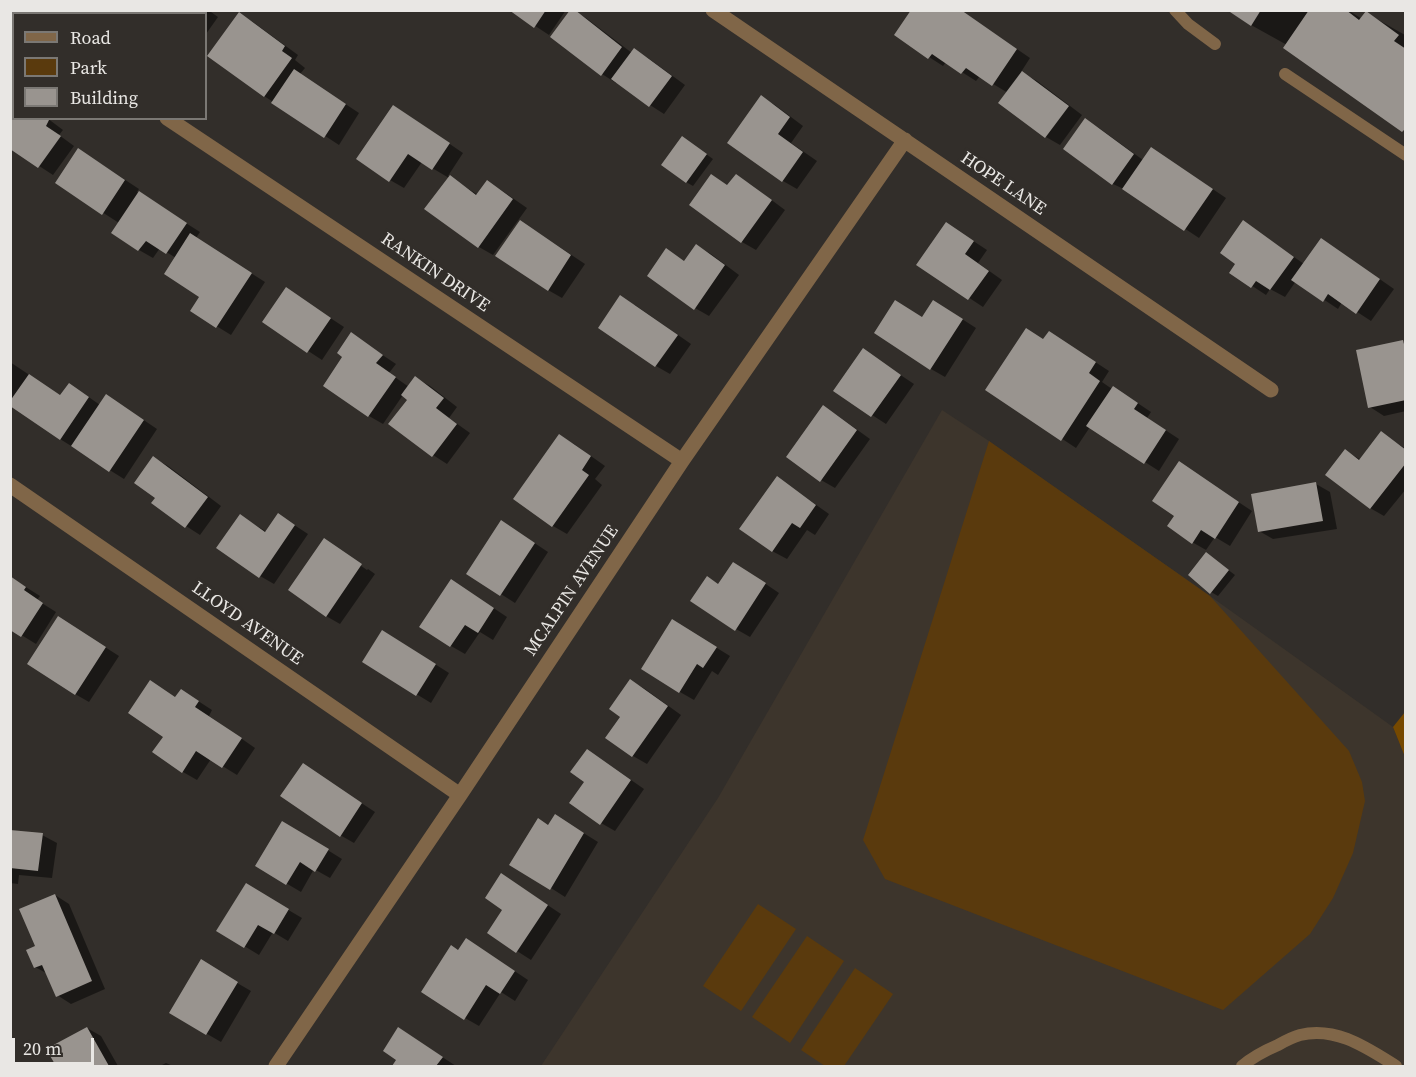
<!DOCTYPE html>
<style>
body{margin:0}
#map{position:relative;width:1416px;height:1077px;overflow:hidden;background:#322e2a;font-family:"Source Serif 4",serif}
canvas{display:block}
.frame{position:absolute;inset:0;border:12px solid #e9e7e4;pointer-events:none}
.legend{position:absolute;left:12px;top:12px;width:195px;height:108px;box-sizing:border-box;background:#322e2a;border:2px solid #7b7874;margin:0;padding:8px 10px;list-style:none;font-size:18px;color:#e9e7e4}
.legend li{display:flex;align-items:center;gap:12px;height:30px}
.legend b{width:30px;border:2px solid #7b7874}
.scale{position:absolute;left:12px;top:1038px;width:82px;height:27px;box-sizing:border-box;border:3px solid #e9e7e4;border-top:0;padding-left:8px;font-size:18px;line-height:21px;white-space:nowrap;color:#e9e7e4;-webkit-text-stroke:4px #322e2a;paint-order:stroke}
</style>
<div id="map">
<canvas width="1416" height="1077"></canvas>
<div class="frame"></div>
<ul class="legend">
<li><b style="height:8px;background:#806648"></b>Road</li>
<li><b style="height:16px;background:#5a3a0d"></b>Park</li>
<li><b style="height:16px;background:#99948f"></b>Building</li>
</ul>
<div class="scale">20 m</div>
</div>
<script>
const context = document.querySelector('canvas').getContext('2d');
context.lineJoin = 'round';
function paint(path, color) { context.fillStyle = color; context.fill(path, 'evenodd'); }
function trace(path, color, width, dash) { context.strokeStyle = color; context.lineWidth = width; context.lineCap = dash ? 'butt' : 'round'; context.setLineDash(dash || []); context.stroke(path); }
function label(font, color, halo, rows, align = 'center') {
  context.font = font + ' "Source Serif 4",serif'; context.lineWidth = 6; context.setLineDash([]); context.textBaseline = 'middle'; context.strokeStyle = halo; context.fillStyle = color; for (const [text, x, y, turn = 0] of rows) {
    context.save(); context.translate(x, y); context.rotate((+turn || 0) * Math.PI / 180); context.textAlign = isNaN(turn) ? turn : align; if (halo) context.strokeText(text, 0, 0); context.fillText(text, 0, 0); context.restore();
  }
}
const built = new Path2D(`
 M942,410L989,441L1210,596L1393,727L1405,757V1066H541L718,798Z`);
const green = new Path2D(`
 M989,441L1210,596L1349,751L1362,782L1365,801L1353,853L1333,898L1310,934L1223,1010L885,879L863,840Z
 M758,904L796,929L741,1011L703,986Z
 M807,936L844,961L790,1043L752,1017Z
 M855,968L893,994L844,1066H825L801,1050Z`);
const forest = new Path2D(`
 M1405,712V757L1393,727Z`);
const shadow = new Path2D(`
 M138,10H212L211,12L218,17L206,34V14H142Z
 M511,10H566L549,35Z
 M573,10L586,18L632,53L634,50L648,58L685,85L664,114L650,105L617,81L616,83L602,74Z
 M960,10L1030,58L1021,72L1037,81L1082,115L1060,145L1046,137L1008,93L980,76L976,81L946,62L943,66L929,57Z
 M1230,10H1348L1362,19L1366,13L1405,35L1406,132L1285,47L1287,45L1251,25Z
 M239,14L253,22L298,55L295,60L305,68L300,74L359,113L339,145L264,96Z
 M761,97L775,105L803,126L791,143L817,161L797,189L783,181L729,143Z
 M407,115L463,153L448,176L478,195L487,182L501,190L527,208L493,255L479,247L449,178L422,162L404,188L390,180Z
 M14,118H47L63,130L59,135L74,146L53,175L10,147Z
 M1085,120L1099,128L1143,160L1165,157L1226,198L1199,238L1128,191L1113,184Z
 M689,142L713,159L693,186L686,182Z
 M92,158L139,189L137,192L200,232L196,238L265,282L231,335L192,311L201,296L176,258L160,248L153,258L139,250L113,233L119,223L57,183Z
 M736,176L750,184L785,210L756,250L742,242L728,186Z
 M946,223L987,250L978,263L1002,280L983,307L918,264Z
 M534,230L585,264L562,298L548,290Z
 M1257,231L1304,264L1335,248L1394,289L1371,321L1342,302L1338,309L1296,281L1285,297L1270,289L1266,295L1231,272Z
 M697,246L711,254L739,275L709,316L695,308L667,250L685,262Z
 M300,298L344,327L322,360L264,322Z
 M635,305L691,344L670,374L656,366L600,327Z
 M948,310L976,328L945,377L931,369L923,318Z
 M351,334L396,364L389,373L409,387L416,378L430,386L457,407L449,418L470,433L447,464L433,455L409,399L403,395L383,424L369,416L325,385L344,357Z
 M1044,340L1063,341L1109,371L1102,382L1112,389L1127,396L1151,412L1147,418L1179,439L1159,471L1090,427L1076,448L988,390Z
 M1403,342L1406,343V411L1384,416L1370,407Z
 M863,350L914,384L886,424L835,391Z
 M10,362L61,396L83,393L100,405L120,404L157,429L124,479L60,439L10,404Z
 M824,407L838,416L870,439L835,488L821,480Z
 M1381,433L1406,449V489L1384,516L1370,508L1346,451L1361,460Z
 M560,436L574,444L605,466L595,479L602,485L567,534L553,526L515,498Z
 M154,458L168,466L221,506L200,535L186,526L157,498Z
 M1193,472L1252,511L1230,546L1215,537L1206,550L1192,542L1176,515Z
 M1316,484L1330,492L1337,529L1273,539L1259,531Z
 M791,487L829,514L815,535L807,530L787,559L772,551Z
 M279,515L308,534L274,584L260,576L240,516L267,532Z
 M515,530L548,552L515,603L468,573Z
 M337,549L367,570L368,569L375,574L340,624L326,616Z
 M1207,554L1235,575L1218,596L1211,592Z
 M748,572L779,593L750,637L736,629Z
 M10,577L40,596L37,600L56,612L36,644L10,628Z
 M465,589L507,617L493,640L480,632L465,654L451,646Z
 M72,626L119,656L89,702L75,694Z
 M686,629L730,656L718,675L712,671L694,700L680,692Z
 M397,640L449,673L431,703L364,662Z
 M631,681L645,689L681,715L647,764L633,756L622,716Z
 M176,698L195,699L212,710L209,716L255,748L237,775L211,759L197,780L183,772L165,736Z
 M587,750L601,759L644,789L615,831L601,823Z
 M304,765L375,812L354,843L340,835Z
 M569,824L598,842L565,897L551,888L549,826Z
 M10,831L42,835L57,843L52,878L19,875L18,884L10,883Z
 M297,831L342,859L330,878L314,869L301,892L257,866Z
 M516,884L561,914L531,960L489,933L505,910Z
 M246,885L302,918L288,941L273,932L259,955L218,930Z
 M55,895L69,904L105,989L71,1004L57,995L48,974L35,967L37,947Z
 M480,948L528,980L515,1001L501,992L479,1026L465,1018L459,952Z
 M201,962L251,991L221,1042L171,1013Z
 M87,1028L101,1036L118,1066H58L48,1050Z
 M413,1038L456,1066H394Z
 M166,1063L173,1066H160Z`);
const building = new Path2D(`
 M136,10H203L201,14H140Z
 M509,10H546L534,28Z
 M570,10H575L622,47L601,76L550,37Z
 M911,10H961L1017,49L992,86L966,68L961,74L932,54L928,59L894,35Z
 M1227,10H1261L1251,26Z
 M1309,10H1346L1359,20L1366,11L1399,35L1394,41L1406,49V128L1402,132L1283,48Z
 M239,12L285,46L282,51L292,58L264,97L207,56Z
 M634,48L672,76L649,107L611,79Z
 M294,69L346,104L324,138L271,103Z
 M1022,71L1069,106L1045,138L998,103Z
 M761,95L790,117L778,134L803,152L782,182L727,143Z
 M393,105L450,143L432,170L408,154L389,182L356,159Z
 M14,107V118H47L49,120L46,126L61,136L38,168L10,149V112Z
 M1085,118L1134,154L1112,185L1063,149Z
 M682,136L707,154L686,183L661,165Z
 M1151,147L1213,189L1184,231L1122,189Z
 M78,148L125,180L102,215L55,183Z
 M711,174L727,185L736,174L772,200L741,243L689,205Z
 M450,175L476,195L487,180L513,199L478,248L424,209Z
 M139,191L187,223L166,254L146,241L138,251L111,233Z
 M520,220L571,255L548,291L495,256Z
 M1243,220L1294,257L1270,290L1256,281L1251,288L1229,273L1235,264L1220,253Z
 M946,222L974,241L965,254L989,271L968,300L916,265Z
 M190,233L252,273L216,328L190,311L199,297L164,274Z
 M1321,238L1380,279L1356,314L1328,294L1323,302L1291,280Z
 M696,244L725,265L694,310L647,276L666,248L684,261Z
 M286,287L331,318L307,353L262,322Z
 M620,295L678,335L655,367L598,328Z
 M895,300L922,317L933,300L963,319L930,370L874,333Z
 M1026,328L1043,339L1049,331L1096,362L1089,373L1100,381L1061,441L985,390Z
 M351,332L383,355L376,363L396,377L368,417L323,386L342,357L337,353Z
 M1403,340L1406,352V400L1368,408L1356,350Z
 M863,348L901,375L871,417L833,391Z
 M29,374L60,395L69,383L89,397L60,440L10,406V401Z
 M415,376L444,398L436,408L457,424L432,457L388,424L407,400L401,395Z
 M1113,386L1138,403L1134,409L1166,430L1144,464L1086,426Z
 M106,394L144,420L109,472L71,446Z
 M823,405L857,430L820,482L786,457Z
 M1381,431L1406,450V463L1370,509L1325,475L1345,449L1359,460Z
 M559,434L591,456L582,470L589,475L552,527L513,499Z
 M153,456L208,497L185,528L151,503L155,498L134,483Z
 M1179,461L1239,502L1215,539L1201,530L1192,544L1167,526L1174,516L1152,501Z
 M777,476L816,505L800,528L792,523L772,552L739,529Z
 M1316,482L1323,521L1258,532L1251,494Z
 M278,513L295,525L259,578L216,548L240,514L265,532Z
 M501,520L535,543L500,596L466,574Z
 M324,538L362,564L326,617L288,590Z
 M1206,552L1229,570L1210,594L1188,575Z
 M733,562L766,583L735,631L690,601L707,576L718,584Z
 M10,576L26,587L24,590L43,603L21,637L10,630Z
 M451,579L494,608L478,633L465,625L450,647L419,627Z
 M58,616L106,647L75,695L27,664Z
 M672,619L717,647L703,668L697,664L679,693L641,669Z
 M382,630L436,664L416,696L362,662Z
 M630,679L668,706L632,757L605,738L620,717L609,709Z
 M150,680L175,697L181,689L199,701L195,707L242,738L222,768L196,751L182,773L152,752L163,737L128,713Z
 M587,749L631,780L600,825L569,803L584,782L570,772Z
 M303,763L362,803L340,837L280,796Z
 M555,814L584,833L550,890L509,865L538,818L548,825Z
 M282,821L329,849L315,872L300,862L286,885L255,866Z
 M10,830L43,833L38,871L10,868Z
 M501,873L548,905L516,953L487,933L502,910L485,898Z
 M246,883L289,909L274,934L258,925L244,948L216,931Z
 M55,894L92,981L56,997L42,965L34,968L26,950L35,946L19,909Z
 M466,938L515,971L500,994L486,985L464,1020L421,992L451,945L458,950Z
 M201,959L238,982L206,1035L169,1013Z
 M87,1027L109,1066H56L46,1049Z
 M398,1027L443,1057L436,1066H392L396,1060L383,1051Z`);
const service = new Path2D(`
 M1175,10L1188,24L1215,44
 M1285,74L1406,155
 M1242,1066C1254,1056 1264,1051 1278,1045C1285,1041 1293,1037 1300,1035C1336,1026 1367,1048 1396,1066`);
const minor = new Path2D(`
 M713,10L1271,390
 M10,14L14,16
 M167,118L682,461
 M10,485L460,795
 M276,1066L460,795L682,461L905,140`);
const streetNames = [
 ["HOPE LANE",1003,184,34],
 ["RANKIN DRIVE",435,273,34],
 ["MCALPIN AVENUE",572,591,-56],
 ["LLOYD AVENUE",247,624,35]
];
paint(built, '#3d352c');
paint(green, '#5a3a0d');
paint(forest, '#764900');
paint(shadow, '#0007');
paint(building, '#99948f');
trace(service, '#806648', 12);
trace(minor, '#806648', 15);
label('18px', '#e9e7e4', '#322e2a', streetNames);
</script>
